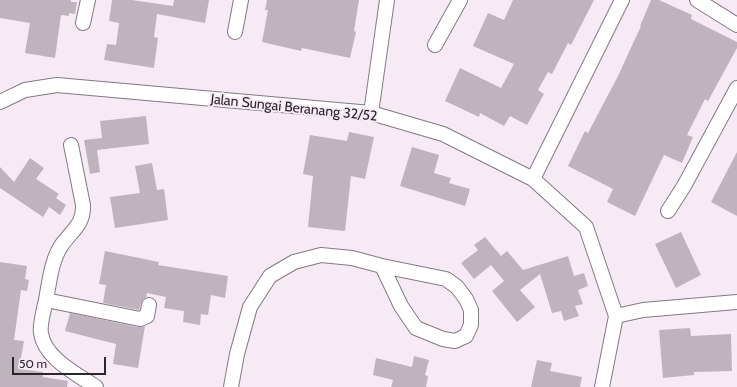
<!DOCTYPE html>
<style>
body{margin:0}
#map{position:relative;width:737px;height:387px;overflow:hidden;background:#f6ebf5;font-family:Cabin,sans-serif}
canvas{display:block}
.scale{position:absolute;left:12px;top:357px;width:94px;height:18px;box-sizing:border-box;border:2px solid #2a262a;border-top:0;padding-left:5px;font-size:12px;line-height:14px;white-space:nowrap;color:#2a262a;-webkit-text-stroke:3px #f6ebf5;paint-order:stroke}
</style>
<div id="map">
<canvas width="737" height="387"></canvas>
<div class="scale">50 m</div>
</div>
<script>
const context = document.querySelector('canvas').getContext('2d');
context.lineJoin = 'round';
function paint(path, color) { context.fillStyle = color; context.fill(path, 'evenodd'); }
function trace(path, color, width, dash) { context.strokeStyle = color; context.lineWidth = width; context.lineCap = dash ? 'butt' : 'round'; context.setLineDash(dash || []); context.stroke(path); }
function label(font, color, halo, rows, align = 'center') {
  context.font = font + ' Cabin,sans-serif'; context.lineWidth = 4; context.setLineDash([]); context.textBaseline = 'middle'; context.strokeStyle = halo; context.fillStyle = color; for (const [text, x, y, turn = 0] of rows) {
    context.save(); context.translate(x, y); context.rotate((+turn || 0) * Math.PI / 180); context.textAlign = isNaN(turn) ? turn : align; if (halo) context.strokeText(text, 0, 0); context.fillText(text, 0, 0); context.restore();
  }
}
const building = new Path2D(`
 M0,0H71V2H77L75,14L69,13V16L61,15L55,58L25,53L30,23L0,18Z
 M112,0H132L173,6L174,0H209L205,23L157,14L154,37L158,38L154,68L104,60L107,44L116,45L119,23L109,21Z
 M267,0H359L354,31L356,32L350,58L302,48L301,51L262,42L268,10H265Z
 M513,0H594L571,45L568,43L552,74L548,72L538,90L544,94L527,125L510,116L504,126L480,113L479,117L445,101L460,68L501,88L514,64L473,46L488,13L504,20Z
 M651,0H659L692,15L691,19L737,42V48L708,101L705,99L687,135L693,137L682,163L664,155L635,216L607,202L613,189L568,166L585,131L588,133L618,76L641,26H640Z
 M146,116L149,144L97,150L100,172L90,174L84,140L102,138L100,121Z
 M349,132L374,137L365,179L351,176L345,231L308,227L313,176L303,174L310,135L347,141Z
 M412,147L439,155L434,173L451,178L449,183L470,189L465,206L400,186Z
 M737,152V216L711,202Z
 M30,158L44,168L36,179L59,194L56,198L66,205L60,215L49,207L43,217L0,188V167L14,182Z
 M152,163L157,190L164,189L168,220L115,228L110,197L140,193L135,166Z
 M681,232L701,275L676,288L655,244Z
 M485,237L501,256L507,251L523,270L568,256L574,276L584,273L588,286L578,290L583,304L575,306L579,316L564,321L561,311L552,313L540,274L520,290L535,307L517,322L492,291L504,281L491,265L474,279L461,263L478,250L474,245Z
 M105,251L159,262L158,265L228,276L225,298L211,295L208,315L201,314L200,325L183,322L184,311L164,308L166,297L147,293L146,297L143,299L141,303L139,310L103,303L106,285L99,284Z
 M0,262L27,266L25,279L29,280L27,291L21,290L14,340L24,341L19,369L43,372V377L68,381L67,387H0Z
 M70,313L138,327L145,326L138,368L113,364L116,344L65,331Z
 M690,328L691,336L731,334L732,371L694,372V375L663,378L659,330Z
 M414,356L429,360L425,375L428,376L426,387H391L393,380L373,375L376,358L412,367Z
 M537,360L552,363L550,371L582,377L580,387H531Z`);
const street = new Path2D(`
 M697,0L737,25
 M83,23L88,0
 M235,32L241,0
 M435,45L460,0
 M0,102L25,90L57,85L371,113L443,134L533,179L586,227L616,316L602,387
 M371,113L387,0
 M71,145L83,205C84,225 71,231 61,246C52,260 50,278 47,294C46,303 39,324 41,333C44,358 77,374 96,387
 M533,179L622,0
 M668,211L684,186L737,88
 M46,300L140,319L147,316L149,305
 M616,316L643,310L737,302
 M231,387L237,354L250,307L270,276L294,262L321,255L352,258L382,266L446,279L457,287L466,299L471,310V325L466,336L455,341L443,339L416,328L401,306L382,266`);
const streetNames = [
 ["Jalan Sungai Beranang 32/52",294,108,6]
];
paint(building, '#bfb4be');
trace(street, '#837982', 16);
trace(street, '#fff', 14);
label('14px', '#2a262a', '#f6ebf5', streetNames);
</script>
